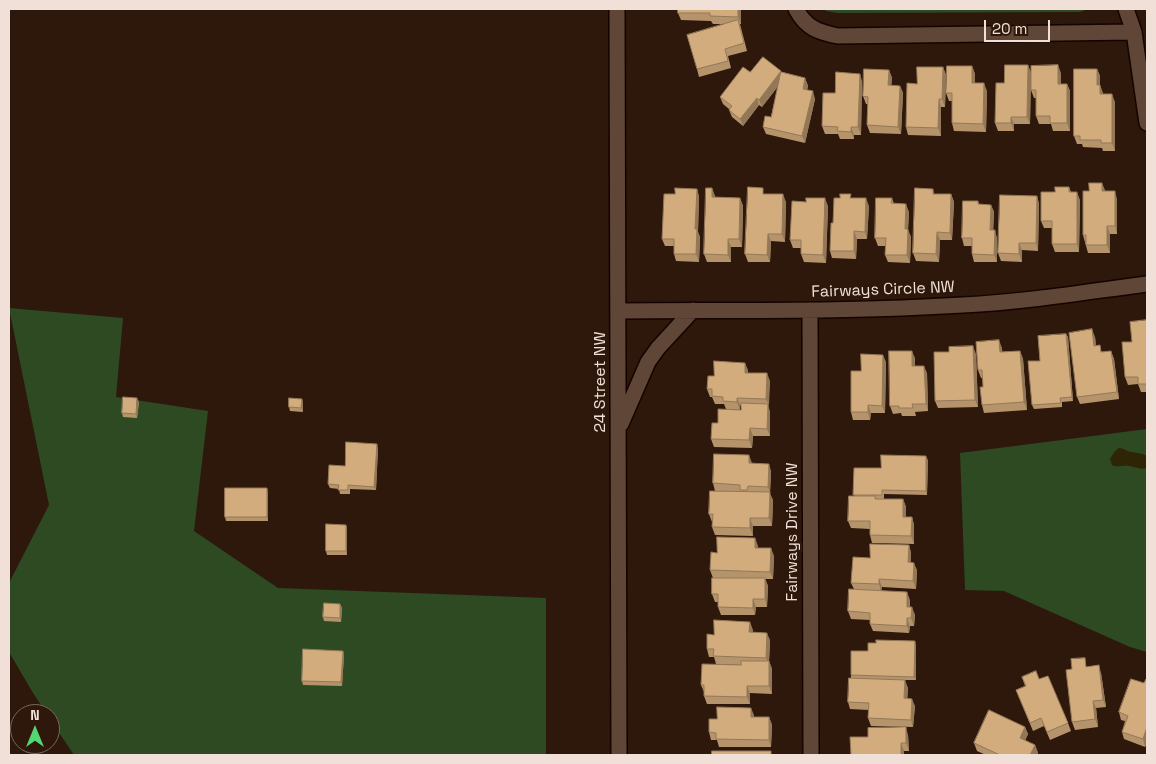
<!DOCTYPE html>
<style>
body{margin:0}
#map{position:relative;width:1156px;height:764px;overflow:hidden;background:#2d180b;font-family:"Space Grotesk",sans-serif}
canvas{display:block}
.frame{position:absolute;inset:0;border:10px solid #f0e0d8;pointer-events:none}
.north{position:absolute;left:10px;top:704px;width:50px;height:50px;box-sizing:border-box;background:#2d180b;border:1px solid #7b685d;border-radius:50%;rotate:0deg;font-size:14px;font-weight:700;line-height:20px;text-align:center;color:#f0e0d8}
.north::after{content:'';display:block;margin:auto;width:18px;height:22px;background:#53d673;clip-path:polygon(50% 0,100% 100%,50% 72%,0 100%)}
.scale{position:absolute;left:984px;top:20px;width:66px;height:22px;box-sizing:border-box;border:2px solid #f0e0d8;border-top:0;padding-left:6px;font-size:15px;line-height:18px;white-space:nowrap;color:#f0e0d8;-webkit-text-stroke:4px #2d180b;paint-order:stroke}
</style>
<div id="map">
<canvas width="1156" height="764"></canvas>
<div class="frame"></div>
<div class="north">N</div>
<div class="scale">20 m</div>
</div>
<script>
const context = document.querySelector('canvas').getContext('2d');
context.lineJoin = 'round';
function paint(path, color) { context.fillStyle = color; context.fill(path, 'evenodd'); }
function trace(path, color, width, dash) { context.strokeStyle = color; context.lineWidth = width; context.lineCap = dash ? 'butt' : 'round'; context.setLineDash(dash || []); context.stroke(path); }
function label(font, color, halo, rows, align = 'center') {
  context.font = font + ' "Space Grotesk",sans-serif'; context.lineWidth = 5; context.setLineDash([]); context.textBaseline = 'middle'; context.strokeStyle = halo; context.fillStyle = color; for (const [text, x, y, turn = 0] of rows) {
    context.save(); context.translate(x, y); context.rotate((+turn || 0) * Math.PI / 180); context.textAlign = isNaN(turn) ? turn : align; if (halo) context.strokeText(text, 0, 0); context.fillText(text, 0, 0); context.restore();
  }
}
const green = new Path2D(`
 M824,9H1088L1080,12L838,13L826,11Z
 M9,308L123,318L116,397L208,411L194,531L278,588L546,598V755H74L50,719V714H47L33,693L9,652V583L49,505Z
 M1147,429V652L1130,647L1004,591L965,590L960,453Z`);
const sand = new Path2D(`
 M1119,448C1124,448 1126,451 1131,452C1137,453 1142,453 1147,456V468C1139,470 1137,467 1129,466C1123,465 1118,468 1112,465L1110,459L1115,451Z`);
const minor = new Path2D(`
 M617,9L619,755
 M796,9C806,28 818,32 838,36L1134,32
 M1126,9L1134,32L1147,123
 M810,310L811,755
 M619,311C733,310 848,312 963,305C1025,302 1086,292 1147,284
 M621,424L648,362L658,348L693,310`);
const wall = new Path2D(`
 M741,9V24H740L747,51L728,56L731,68L699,77L697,69L725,24H713L711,21L681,20L678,13Z
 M1028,65L1031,73L1030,124H1014V131H998L995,123L1004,83Z
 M972,66L975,74V83L987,91L986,132L954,131L952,123V101H949L946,93Z
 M943,67L946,75L945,107H941V136L908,135L906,127L917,84Z
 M1097,69L1100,76V85L1103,94L1115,102V151H1103L1102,148L1083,147L1082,144H1077L1074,136Z
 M889,70L892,78L891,85L900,86L903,93L901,134L870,133L867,125L868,104H866L863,96Z
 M750,72H782L805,78L808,86L807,90L815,99L805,143L766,134L763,127L771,117L778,86L762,107L759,105L743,126L732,117L729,110V109L723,104L720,97Z
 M1061,73V84H1067L1070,91V131H1053L1051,124H1039L1036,116V98H1034L1031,90Z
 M862,81L861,135H854V139H840L838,134H825L822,126L835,93Z
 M1069,187L1071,192L1080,200L1079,252H1055L1052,244V228H1044L1041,221L1055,192Z
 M712,188L715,197L740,198L743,206L742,247H731V262H707L704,254Z
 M697,189L699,197L698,232L700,237L699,262L676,261L674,254V246H665L662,239L675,194Z
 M933,189L934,194H951L954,202L952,240H940L939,262L916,261L913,253Z
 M1105,191L1117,199V234H1110V253H1088L1083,235Z
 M765,194L786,202L785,242L771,241L770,262H748L745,254Z
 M1037,196L1039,204L1038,251L1022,250V262L1001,261L998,253Z
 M852,198L869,206L867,239H857L856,259L832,258L830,251L833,223Z
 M892,198L894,204L909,212L908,230L911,237L910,263L888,262L885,255L886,246H878L875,238Z
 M978,201L979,204L991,205L994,212L993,230L997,238V262H974L972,254V246H964L962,238Z
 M828,206L826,263L804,262L801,254V248H793L790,240Z
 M1147,320V392H1141L1138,384L1128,385L1125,377L1132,342Z
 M1066,334L1068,337L1073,401L1062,402V407L1034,409L1032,405L1040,361Z
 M1095,337L1096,346L1102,352L1111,351L1114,359L1119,399L1080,404L1077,397Z
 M1002,348V352L1020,351L1023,359L1027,410L984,413L982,405L983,387V378H981L978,370Z
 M949,352L976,354L978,407L938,408L935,401Z
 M915,358V366L927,373L928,411L915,412L916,416H902L901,413L893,414L890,406Z
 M886,362L885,413H871L870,420H853L851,412L861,371Z
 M748,370V373L770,381L768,406L770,412V436H753L752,448L714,447L711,439L718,423L741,410V405H740V410L726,409L724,404H715L712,397H710L707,389L714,376Z
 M302,399L303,403V412L290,411L289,407Z
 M139,402L137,418L123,417L122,413Z
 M378,448L376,490L350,489V494H340L339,489L330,488L328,484L345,466Z
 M928,460L927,495L884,494V499H903L906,507V517H912L914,525V544L872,543L870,535V529L851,528L848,521L854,496L881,468Z
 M752,463L771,471L770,494L773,500L772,526H753V536L715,535L712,527V522L709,514L729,492L715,491L713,483Z
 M268,492V521H226L225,517Z
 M346,525L347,529V555H327L326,551Z
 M755,538L758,548L774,556L773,579H765L768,586L767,607H756L755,615H721L718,607V602H715L712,594L713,578L710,570L717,553Z
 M909,545L911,553V562L917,570L916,589L882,587L881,591L910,600V607L915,615L914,626H910L909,633L873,631L870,624V620L851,619L848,611L854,589L851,583L870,558Z
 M340,604L342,608L341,622L324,621L323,617Z
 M753,630L752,632L770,640L769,661L772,669V694L750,693V704H707L704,696V692L701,685L741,665L716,664L714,657H709L707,649L714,635Z
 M916,645V680H898L908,688L907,699L915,706L913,727L871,726L868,718L869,710L850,709L848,702L851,678V675L868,651Z
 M343,651L344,655L342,686L303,685L302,681Z
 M1088,666L1101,673L1106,707L1096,708L1098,727L1075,730L1072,722Z
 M1022,677L1039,679L1068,723L1071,731L1050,740L1044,726L1033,731L1016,690L1025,686Z
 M1147,680V742L1145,747L1124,739L1122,732L1125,721L1121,720L1119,712Z
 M754,715V717H769L772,725L771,747H719L717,740H711L709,732L717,719Z
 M1025,727L1028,734L1025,740L1035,745L1038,753L1036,755H986L977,751L974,743Z
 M908,735L909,751H904V755L868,737Z`);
const shadedWall = new Path2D(`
 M738,9H741V24L738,17Z
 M1028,65L1031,73L1030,124L1027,117Z
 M1058,65L1061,73V91L1058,84Z
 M972,66L975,74V91L972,83Z
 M943,67L946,75L945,107L942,99Z
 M1097,69L1100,76V93L1097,85Z
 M889,70L892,78L891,93L888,85Z
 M781,71L784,79L762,107L759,100Z
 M860,74L862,81L861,135L858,127Z
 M805,78L808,86L805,97L803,89Z
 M984,83L987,91L986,132L983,124Z
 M1067,84L1070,91V131L1067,123Z
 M1100,85L1103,93V102L1100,94Z
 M900,86L903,93L901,134L898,127Z
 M813,91L815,99L805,143L802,136Z
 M1112,94L1115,102V151L1112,143Z
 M757,98L759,105L743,126L740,119Z
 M939,99L941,107V136L938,128Z
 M1011,117L1014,124V131L1011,123Z
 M851,127L854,135V139L851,132Z
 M1102,183L1105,190V199L1102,191Z
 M712,188L715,196V205L712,197Z
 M697,189L699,197L698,232L700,237L699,262L696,254L695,229Z
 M1115,191L1117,199V234L1115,226Z
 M1077,192L1080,200L1079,252L1077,244Z
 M783,194L786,202L785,242L782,234Z
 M951,194L954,202L952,240L950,233Z
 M1037,196L1039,204L1038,251L1036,243Z
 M740,198L743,206L742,247L739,239Z
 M825,198L828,206L826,263L823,255Z
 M866,198L869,206L867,239L865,232Z
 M906,204L909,212L908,230L911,237L910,263L907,255L905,229Z
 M991,205L994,212L993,238L990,230Z
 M1107,226L1110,234V253L1107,245Z
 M995,230L997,238V262L994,255Z
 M854,231L857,239L856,259L854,251Z
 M937,232L940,240L939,262L936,254Z
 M768,234L771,241L770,262L767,255Z
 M728,239L731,247V262L728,255Z
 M1019,243L1022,250V262L1019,254Z
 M1092,329L1095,337L1097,354L1094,346Z
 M1066,334L1068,337L1073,401L1072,397Z
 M999,340L1002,348L1003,360L1000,352Z
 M973,346L976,354L978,407L975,400Z
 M912,351L915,358V374L912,366Z
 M1020,351L1023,359L1027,410L1024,402Z
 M1111,351L1114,359L1119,399L1117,392Z
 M883,355L886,362L885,413L882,406Z
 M745,363L748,370V380L745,373Z
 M924,366L927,373L928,411L926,404Z
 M767,373L770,381L769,406L766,399Z
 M137,398L139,402L137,418L136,414Z
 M737,398L740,405V410L737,402Z
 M302,399L303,403V412L301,408Z
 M768,404L770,412V436L767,429Z
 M868,405L871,413L870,420L868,412Z
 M750,428L753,436L752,448L749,440Z
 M377,444L378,448L376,490L374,487Z
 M749,455L752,463H749Z
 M926,456L928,460L927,495L926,491Z
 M769,464L771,471L770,494L773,500L772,526L769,518L770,493L768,487Z
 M267,488L268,492V521L267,517Z
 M903,499L906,507V525L903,517Z
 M912,517L914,525V544L911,536Z
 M750,518L753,526V536L750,528Z
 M346,525L347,529V555L346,551Z
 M755,538L758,546L757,556L755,548Z
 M909,545L911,553V570L908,562Z
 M771,548L774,556L773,579L770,572Z
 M914,563L917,570L916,589L913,581Z
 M765,578L768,586L767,607L765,599Z
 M879,579L882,587L881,592L879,584Z
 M907,592L910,600L909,615L907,607Z
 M753,599L756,607L755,615L753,608Z
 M340,604L342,608L341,622L340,618Z
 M912,607L915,615L914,626L911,618Z
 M907,618L910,626L909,633L907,626Z
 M750,622L753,630L752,639L749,632Z
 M767,633L770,640L769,665L766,658Z
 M915,641L916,645V680L914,677Z
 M343,651L344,655L342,686L341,682Z
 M769,661L772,669V694L769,686Z
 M1099,665L1101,673L1106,707L1103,700Z
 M905,680L908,688L907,706L904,698Z
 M747,686L750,693V704L747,697Z
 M912,699L915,706L913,727L911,720Z
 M1093,701L1096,708L1098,727L1095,719Z
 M751,708L754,715V725L751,717Z
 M769,717L772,725L771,747L769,740Z
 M906,727L908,735L909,751L906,743Z
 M1025,727L1028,734L1023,746L1020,738Z
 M1147,727V742L1145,747L1143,739Z
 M901,743L904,751V755H901Z
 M1035,745L1038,753L1036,755H1030Z`);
const building = new Path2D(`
 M678,9H738V17L710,16V13H678Z
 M738,20L744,43L725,49L728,61L697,69L687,35Z
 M763,57L781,71L759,100L757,98L740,119L729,110L732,106L720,97L743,67L750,72Z
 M1005,65H1028L1027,117H1011V123H995L996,83H1004Z
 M1058,65V84H1067V123H1050V116H1036V90H1031V66Z
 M947,66H972V83H984L983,124L952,123V93H946Z
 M917,67H943L942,99H939L938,128L906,127L907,83L917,84Z
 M864,69L889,70L888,85L900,86L898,127L867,125L868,97L863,96Z
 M1074,69H1097V85H1100V94H1112V143H1101V140H1080V136H1074Z
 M781,72L805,78L803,89L813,91L802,136L763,127L765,116L771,117Z
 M836,72L860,74L858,127H851V132L837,131L838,127L822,126L823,93H835Z
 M1089,183H1102V191H1115V226H1107V245H1086V235H1083V191H1089Z
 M748,187L763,188V194H783L782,234H768L767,255L745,254Z
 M1055,187H1069V192H1077V244H1052V221H1041V192H1055Z
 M675,188L697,189L695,229H697L696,254H674V239H662L664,194H675Z
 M706,188H712V197L740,198L739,239H728V255L704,254Z
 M915,188L933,189V194H951L950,233L937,232L936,254L913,253Z
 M840,194H851L850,198H866L865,232L854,231V251H830L831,223H833L834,198H840Z
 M1000,195L1037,196L1036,243H1019V254L998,253Z
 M806,198H825L823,255L801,254V240H790L792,201L806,202Z
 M876,198H892L891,203L906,204L905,229H908L907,255H885L886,238H875Z
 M963,201H978V204L991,205L990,230H995L994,255L972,254V238H962Z
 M1147,320V384H1138V377H1125L1122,342H1132L1130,322Z
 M1092,329L1094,346L1100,345L1101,352L1111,351L1117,392L1077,397L1069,333Z
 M1066,334L1072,397L1060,398L1061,403L1032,405L1028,361H1040L1038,336Z
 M999,340L1000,352L1020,351L1024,402L982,405L980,387H983L982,370H978L976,342Z
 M973,346L975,400L935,401L934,352H949V347Z
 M889,351H912V366H924L926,404H912L913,408H899V406H890Z
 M861,354L883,355L882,406L868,405V412H851V371H861Z
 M714,361L745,363V373H767L766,399L737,398V402L723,401V397L712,396V389H707L708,376H714Z
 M123,397L137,398L136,414L122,413Z
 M289,398L302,399L301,408L289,407Z
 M741,403L768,404L767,429L750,428L749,440L711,439L712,423H718V409L741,410Z
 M346,442L377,444L374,487L348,485V490H338L339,485L328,484L329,465L345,466Z
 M714,454L749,455V463L769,464L768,487L748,486L747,490H740V485L713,483Z
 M881,455L926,456V491L882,490V495H853L854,468H881Z
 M225,488H267V517H225Z
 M710,491L770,492L769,518H750V528L712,527L713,514H709Z
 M849,496H875V499H903V517H912L911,536L870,535V521H848Z
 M326,524L346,525V551H326Z
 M717,537L755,538V548H771L770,572L710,570L711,552L717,553Z
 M870,544L909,545L908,562L914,563L913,581L879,579V584L851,583L853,557L870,558Z
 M712,578H765V599H753V608L718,607V594H712Z
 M849,589L907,592V607H912L911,618H907V626L870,624V613L848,611Z
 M324,603L340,604V618L323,617Z
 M714,620L750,622L749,632L767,633L766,658L713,656L714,649H707V634L714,635Z
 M876,640L915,641L914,677L851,675V651H868V643H876Z
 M303,649L343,651L341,682L302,681Z
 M1085,658L1086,667L1099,665L1103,700L1093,701L1095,719L1072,722L1066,670L1072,669L1071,659Z
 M741,661H769V686H747V697L704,696V685H701L702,664L741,665Z
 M1036,671L1039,679L1048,676L1068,723L1047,732L1041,718L1030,723L1016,690L1026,686L1022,677Z
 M849,678L905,680L904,698L912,699L911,720L868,718L869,703L848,702Z
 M1131,679L1144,683L1146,679L1147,680V727L1143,739L1122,732L1128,716L1119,712Z
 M717,707L751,708V717H769V740L716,739V733L709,732V719H717Z
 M989,710L1025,727L1020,738L1035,745L1030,755H1000L974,743Z
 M906,727V743H901V755H851L850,737H868V728Z
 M712,751H771V755H712Z`);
const streetNames = [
 ["Fairways Circle NW",883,290,-2],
 ["24 Street NW",601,382,-90],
 ["Fairways Drive NW",793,532,-90]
];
paint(green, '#2d4a23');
paint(sand, '#2d2504');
trace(minor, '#150300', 18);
trace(minor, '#5f4637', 15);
paint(wall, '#b5946c');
paint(shadedWall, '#937858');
paint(building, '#d2ac7d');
trace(building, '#937858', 1);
label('16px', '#f0e0d8', '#2d180b', streetNames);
</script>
